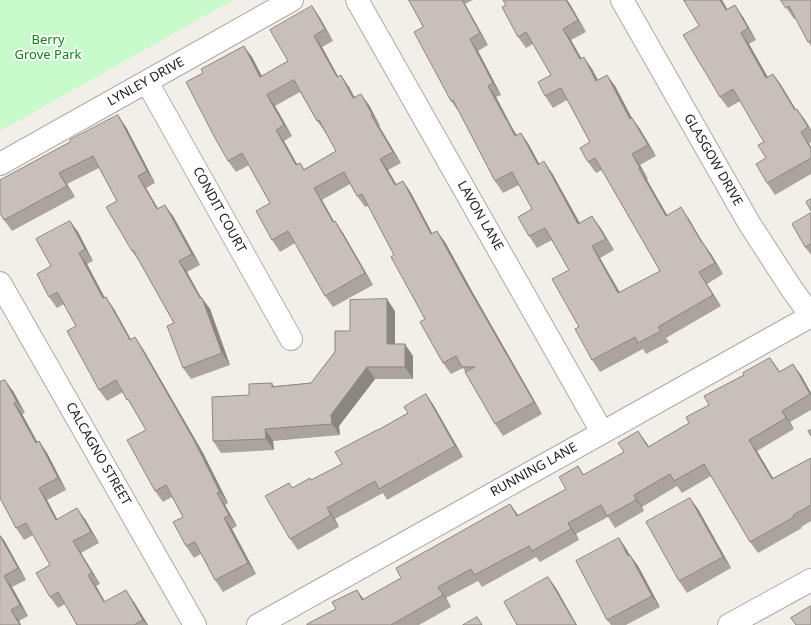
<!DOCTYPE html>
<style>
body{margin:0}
canvas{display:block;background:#f2efe9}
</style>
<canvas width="811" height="625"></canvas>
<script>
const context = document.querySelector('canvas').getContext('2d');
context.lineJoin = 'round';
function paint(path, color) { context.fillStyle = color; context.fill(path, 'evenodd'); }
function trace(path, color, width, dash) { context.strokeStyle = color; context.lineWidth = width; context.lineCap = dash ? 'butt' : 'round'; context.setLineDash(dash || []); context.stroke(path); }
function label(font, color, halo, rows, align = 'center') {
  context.font = font + ' "Noto Sans",sans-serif'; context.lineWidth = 3.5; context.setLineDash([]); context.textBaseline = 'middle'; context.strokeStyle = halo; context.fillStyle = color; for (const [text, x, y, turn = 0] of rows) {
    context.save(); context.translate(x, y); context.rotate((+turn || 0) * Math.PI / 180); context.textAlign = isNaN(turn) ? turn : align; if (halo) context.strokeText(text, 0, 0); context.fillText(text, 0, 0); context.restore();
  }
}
const park = new Path2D(`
 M0,0H233L0,131Z`);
const minor = new Path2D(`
 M357,0L602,432
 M622,0L749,223L791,288L811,316
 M147,82L291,339
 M0,164L292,0
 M0,283L195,625
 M258,625L811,316
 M729,625L811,580`);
const wall = new Path2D(`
 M409,0H473L465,4L488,45L478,51L501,95L496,97L511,126L517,135L521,133L529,145L539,164L552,173L580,223L600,227L614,250L600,258L620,292L660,271L659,269L602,170L596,173L588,162L590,142L567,100L553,108L545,96L551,75L533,44L526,48L518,37L506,5L503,0H567L586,32L571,40L581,58L592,69L598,80L615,86L632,118L640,129L656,156L640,165L648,179L647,180L667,215L689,219L703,243L711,254L723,274L707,284L721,306L666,338L669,342L646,354L643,349L600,372L592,360L579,327L569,270L552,240L537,248L529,236L532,209L519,185L503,193L495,181L459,112L451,101L423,27Z
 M684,0H722L727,9L743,17L756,40L749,44L768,77L773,74L781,85L796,110L805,120L811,130V142L809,143L811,147V174L775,195L767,183L766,158L764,142L740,101L728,108L720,97L699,26Z
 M781,0H811V46L808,42L796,18L794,19Z
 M312,6L320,18L333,41L322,47L338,77L349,87L354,97L369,105L380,126H379L401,163L388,170L397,185L403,181L411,193L432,234L445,242L473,293L542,414L503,436L495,424L463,368L451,374L443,363L425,319L394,255L368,206L365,207L357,196L350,184L322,200L334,222L335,221L343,233L373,285L333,307L325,296L295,243L280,252L272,240L270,203L249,165L236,172L228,161L252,57L262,76L288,61ZM300,92L317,121L325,132L336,151L304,169L300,163L297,164L284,141L292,136L275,106Z
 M126,127L155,183L146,188L158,208L173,216L200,265L187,272L201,298L210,309L230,365L191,379L183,368L174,323L139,261L132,251L117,201L99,168L67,184L75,197L12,231L4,220L0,213Z
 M811,213V255L805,247Z
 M70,221L78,232L93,261L87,264L105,298L114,309L131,340L143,349L203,453L228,503L225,505L237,526L232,529L256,574L223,592L215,580L201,554L194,558L186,546L183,517L172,497L163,502L155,491L146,430L135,411L123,392L107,401L99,390L76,326L64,304L57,308L49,297L51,266Z
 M395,311V344L413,356V379H375L339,426L340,435L273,441L274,450L221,453L213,441L249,395L272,383L274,386L311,383L350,331Z
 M770,358L780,372L801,375L811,393V410L790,422L794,429L757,451L773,478L811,458V521L801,527L802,528L758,553L750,542L711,476L682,493L677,486L642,507L644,511L615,528L608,517L576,534L579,540L540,562L536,557L482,587L478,581L446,598L451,607L419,625H307L364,599L401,578L510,504L518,515L566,489L578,466L584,475L646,442L649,447L689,423L709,405L744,375Z
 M0,380L1,382L13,391L25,413L22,414L37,442L39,441L47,453L66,490L47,500L57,519H85L99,543L81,553L100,584L96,586L105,602H134L148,625H77L65,604L58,608L50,597V565L33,535L24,540L16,528L0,498Z
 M426,394L434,406L463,457L387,500L383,493L335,519L339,527L298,550L290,539L292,488L312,480L342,464L378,430L408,413Z
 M698,509L731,568L687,593L679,581Z
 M619,538L627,550L629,555H630L638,566L660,607L626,625H611L607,620Z
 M4,540L26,580L12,587L28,616L19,621L21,625H0Z`);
const shadedWall = new Path2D(`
 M462,0H463L465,4L488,45L480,33Z
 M566,0H567L570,4L586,32L578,20Z
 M720,0H722L734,21L726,10Z
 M735,5L743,17L756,40L748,28Z
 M312,6L320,18L333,41L325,29Z
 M563,29L571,40L588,70L580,59Z
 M741,33L749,44L774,89L766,78Z
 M314,36L322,47L345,89L337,77Z
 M470,39L478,51L501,95L493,83Z
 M244,46L252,57L268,89L260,77Z
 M584,57L592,69L604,92L596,81Z
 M773,74L781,85L803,121L795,110Z
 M341,75L349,87L361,109L353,98Z
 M607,75L615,86L638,130L630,119Z
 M488,86L496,97L523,148L515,136L507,121Z
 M361,94L369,105L380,126L372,114Z
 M267,95L275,106L292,136L284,125Z
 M797,109L805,120L811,130V131Z
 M118,115L126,127L155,183L147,171Z
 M371,115L379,126L401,163L393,152Z
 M632,118L640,129L656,156L648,145Z
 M276,130L284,141L304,177L296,165Z
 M801,132L811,147V149Z
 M521,133L529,145L546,176L538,165Z
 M632,154L640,165L648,179L640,168Z
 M380,159L388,170L403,197L395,185Z
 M544,161L552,173L586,235L578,224Z
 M639,169L647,180L674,227L666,216Z
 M59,173L67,184L75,197L67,186Z
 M138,176L146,188L165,221L157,209Z
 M403,181L411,193L439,246L431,234Z
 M314,188L322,200L341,234L333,222Z
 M165,205L173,216L200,265L192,254Z
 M681,207L689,219L710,255L702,243Z
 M592,216L600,227L614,250L606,239Z
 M70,221L78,232L93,261L85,249Z
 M335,221L343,233L373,285L365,273Z
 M437,231L445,242L473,293L542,414L534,402L465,282Z
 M703,243L711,254L723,274L715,263Z
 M592,246L600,258L626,305L618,293Z
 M79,253L87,264L111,310L103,298Z
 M179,261L187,272L202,299V298L210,309L230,365L222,353L200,298Z
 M699,272L707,284L721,306L713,295Z
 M106,297L114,309L138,352L130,340Z
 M387,299L395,311V356L387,344Z
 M135,337L143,349L203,453L228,503L220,492Z
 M405,344L413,356V379L405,367Z
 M770,358L778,369L787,384L779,372Z
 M793,364L801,375L811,393V395Z
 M367,367L375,379L339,426L340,435L332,424L331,415Z
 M5,380L13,391L25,413L17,402Z
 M426,394L434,406L463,457L455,446Z
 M14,403L22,414L44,454L36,443Z
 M782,411L790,422L794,429L786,418Z
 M265,429L273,441L274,450L266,439Z
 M638,431L646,442L656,459L648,447Z
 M749,440L757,451L780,490L772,479Z
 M39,441L47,453L66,490L58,478Z
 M39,488L47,500L64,532L56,520Z
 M217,493L225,505L237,526L229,515Z
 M634,495L642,507L644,511L636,500Z
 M690,498L698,509L731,568L723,557Z
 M510,504L518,515L517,516Z
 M77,508L85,519L99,543L91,532Z
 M327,508L335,519L339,527L331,515Z
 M224,518L232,529L256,574L248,563Z
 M568,523L576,534L579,540L571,529Z
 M0,535L4,540L26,580L18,568L0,536Z
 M619,538L627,550L636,567L628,556Z
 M73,541L81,553L100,584L92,573Z
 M630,555L638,566L660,607L652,596Z
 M88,575L96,586L112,614L104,602Z
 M4,576L12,587L28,616L20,605Z
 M548,577L556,588L577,625H576Z
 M438,587L446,598L451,607L443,595Z
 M126,590L134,602L148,625H147L143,620Z
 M357,590L365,601L362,600Z
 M11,610L19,621L21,625H20Z`);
const building = new Path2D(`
 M409,0H462L480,33L470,39L493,83L488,86L507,121V120L515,136L521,133L538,165L544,161L578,224L592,216L606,239L592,246L618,293L660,271L659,269L595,158L588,162L580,148L590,142L561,88L545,96L538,82L551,75L526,32L518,37L502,7L506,5L503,0H566L578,20L563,29L580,59L584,57L596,81L607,75L630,119L632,118L648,145L632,154L640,168L639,169L666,216L681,207L702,243H703L715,263L699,272L713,295L658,327L661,331L638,343L635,337L592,360L575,329L579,327L552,279L569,270L545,228L529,236L518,217L532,209L512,172L495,181L453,100L451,101L414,32L423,27Z
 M684,0H720L726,10L735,5L748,28L741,33L766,78L773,74L795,110L797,109L808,127L801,132L811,149V158L767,183L756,164L766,158L758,145L764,142L758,132L733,89L720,97L683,35L699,26Z
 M781,0H811V40L808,42L789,6L786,8Z
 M312,6L325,29L314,36L337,77L341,75L353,98L361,94L372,114L371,115L393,152L380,159L395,185L403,181L431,234L437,231L465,282L534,402L495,424L465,372L475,367H462L456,356L443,363L420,322L425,319L391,257L394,255L362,194L357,196L344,172L314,188L333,222L335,221L365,273L325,296L288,231L272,240L256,211L270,203L242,153L228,161L215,138L186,82L203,73L201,69L244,46L260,77L288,61L270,30ZM294,80L317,121L319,120L336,151L304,170L300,163L296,165L276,130L284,125L267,95Z
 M118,115L147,171L138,176L157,209L165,205L192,254L179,261L200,298H202L222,353L183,368L167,326L174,323L133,250L132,251L106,207L117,201L93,156L59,173L67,186L4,220L0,213V180L70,142V140Z
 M811,199V211L806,202Z
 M811,213V244L805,247L792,224Z
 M70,221L85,249L79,253L103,298L106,297L130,340L135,337L195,442L220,492L217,493L229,515L224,518L248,563L215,580L195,542L186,546L173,522L183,517L166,485L155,491L127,440L146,430L128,399L127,400L116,380L99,390L67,331L76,326L57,292L49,297L37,274L51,266L36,239Z
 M387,299V344H405V367H367L331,415L332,424L265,429L266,439L213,441L212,397L249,395V384L272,383V387L311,383L335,352V331H350V300Z
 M770,358L779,372L793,364L810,394L782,411L786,418L749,440L772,479L811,458V505L793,515L794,517L750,542L704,464L674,481L670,474L634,495L636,500L607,516L601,505L568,523L571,529L532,551L529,546L474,575L471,569L438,587L443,595L391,625H307V624L336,609L332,602L357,590L362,600L401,578L396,568L510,504L517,516L566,489L559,477L578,466L583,475L624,452L618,443L638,431L648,447L689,423L686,417L709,405L704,396L744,375L743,373Z
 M5,380L17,402L14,403L36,443L39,441L58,478L39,488L56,520L77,508L91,532L73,541L92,573L88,575L104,602L126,590L143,620L134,625H77L58,592L50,597L36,573L50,565L26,523L16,528L0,498V382Z
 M426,394L455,446L379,489L375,481L327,508L331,515L290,539L265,496L289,483L292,488L310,478L311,480L342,464L335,452L377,430H378L408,413L404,407Z
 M811,430V436L808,431Z
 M690,498L723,557L679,581L646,522Z
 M0,536L18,568L4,576L20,605L11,610L20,625H0Z
 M619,538L628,556L630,555L652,596L607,620L576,561Z
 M548,577L576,625H517L504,602Z
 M811,606V625H796L791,618Z
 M477,617L482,625H463Z`);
const parkNames = [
 ["Berry",48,40],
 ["Grove Park",48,55]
];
const streetNames = [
 ["LYNLEY DRIVE",146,82,-29],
 ["GLASGOW DRIVE",713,160,60],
 ["CONDIT COURT",219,210,61],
 ["LAVON LANE",480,216,60],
 ["CALCAGNO STREET",98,454,60],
 ["RUNNING LANE",534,470,-29]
];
paint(park, '#c8facc');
trace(minor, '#a9a9a9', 24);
trace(minor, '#fff', 22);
paint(wall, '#aba49e');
paint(shadedWall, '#8b8681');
paint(building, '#c7bfb8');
trace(building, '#8b8681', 1);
label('13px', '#0c8416', '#fff', parkNames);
label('13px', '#222', '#fff', streetNames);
</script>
